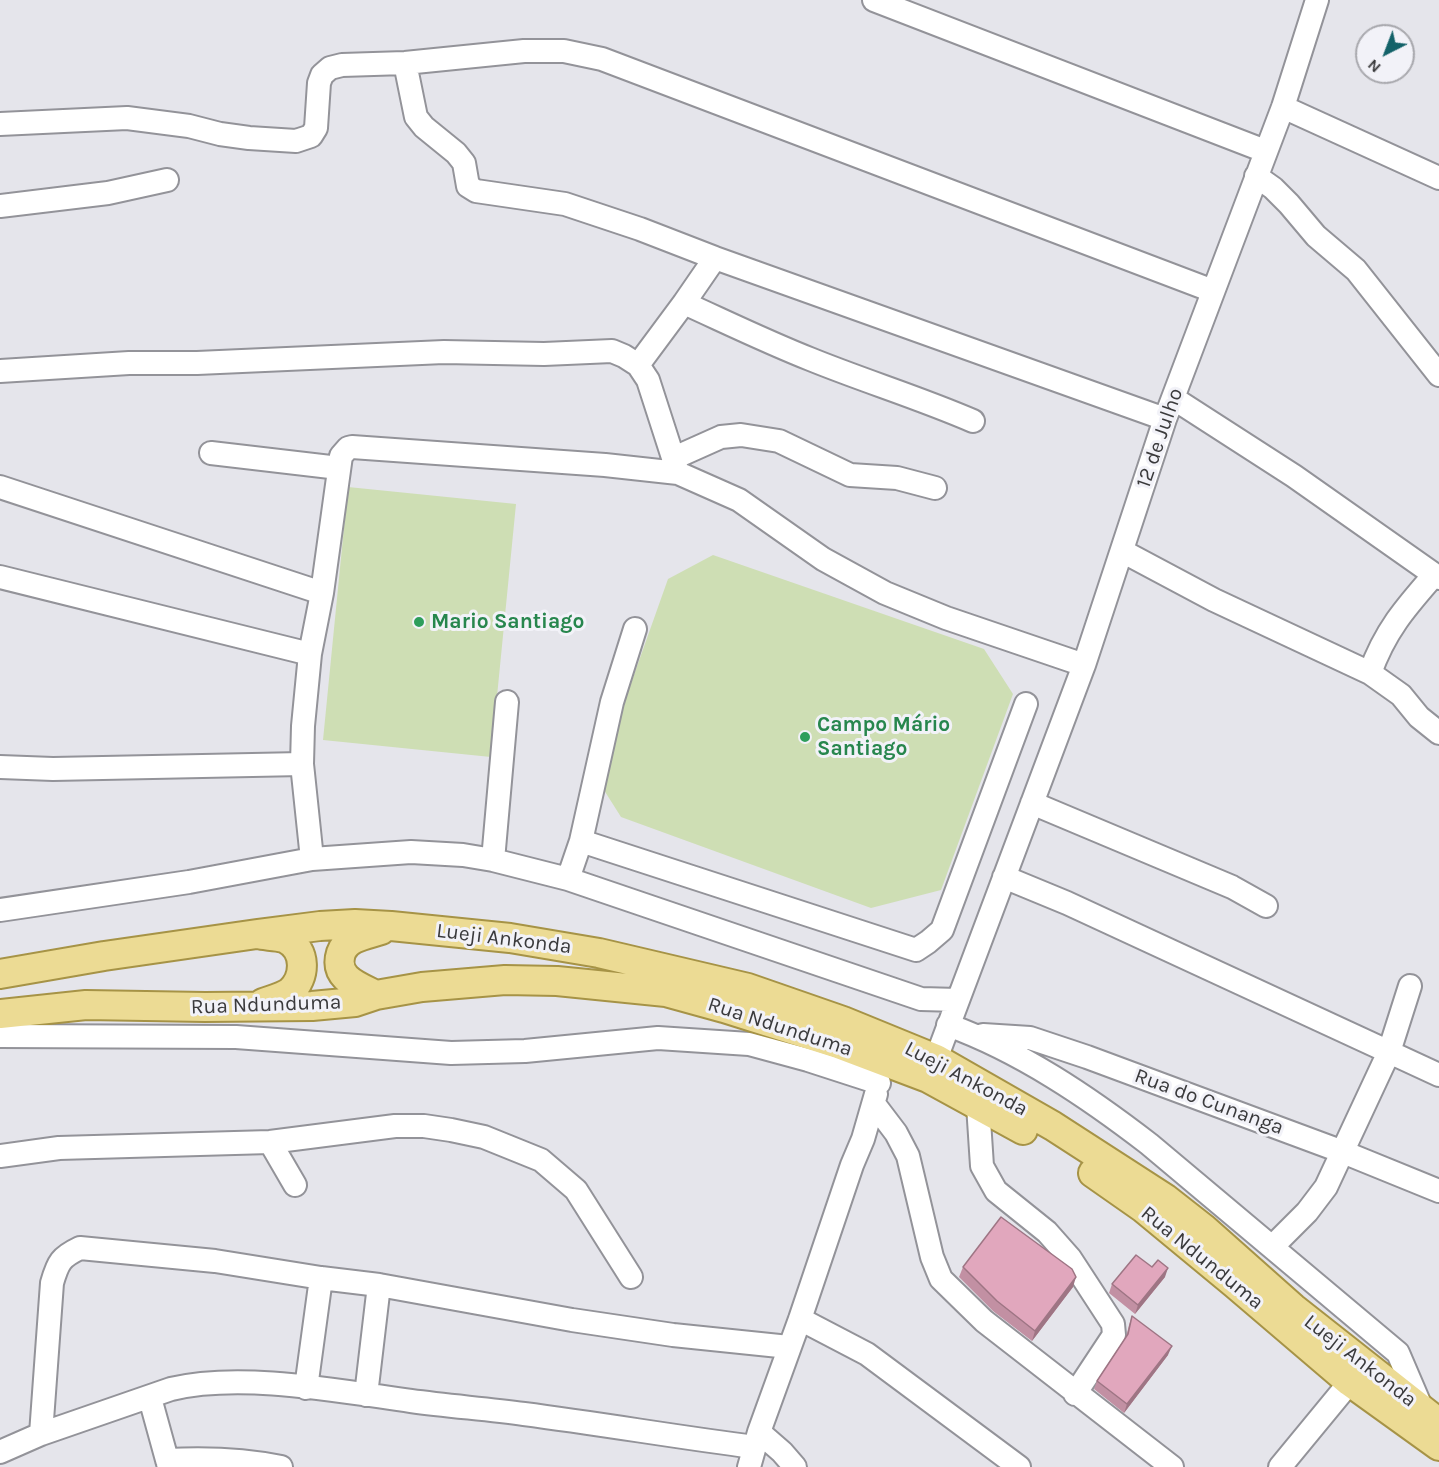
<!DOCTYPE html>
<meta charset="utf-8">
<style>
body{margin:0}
#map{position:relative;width:1439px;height:1467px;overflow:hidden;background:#e5e5eb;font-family:Karla,sans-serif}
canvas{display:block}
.north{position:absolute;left:1355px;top:24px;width:60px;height:60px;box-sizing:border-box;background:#f2f2f8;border:2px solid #a8a8ad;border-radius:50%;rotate:222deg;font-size:16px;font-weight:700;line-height:24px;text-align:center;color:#3a3a3c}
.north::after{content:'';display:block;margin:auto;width:21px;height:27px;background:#136269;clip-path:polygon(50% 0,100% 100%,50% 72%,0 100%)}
</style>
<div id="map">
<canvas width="1439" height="1467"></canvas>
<div class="north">N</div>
</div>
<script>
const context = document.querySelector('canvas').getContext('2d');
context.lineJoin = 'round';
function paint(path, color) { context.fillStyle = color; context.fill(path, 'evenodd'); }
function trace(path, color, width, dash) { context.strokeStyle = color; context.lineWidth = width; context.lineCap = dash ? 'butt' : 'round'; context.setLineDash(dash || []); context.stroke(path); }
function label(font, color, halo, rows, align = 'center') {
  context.font = font + ' Karla,sans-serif'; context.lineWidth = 6; context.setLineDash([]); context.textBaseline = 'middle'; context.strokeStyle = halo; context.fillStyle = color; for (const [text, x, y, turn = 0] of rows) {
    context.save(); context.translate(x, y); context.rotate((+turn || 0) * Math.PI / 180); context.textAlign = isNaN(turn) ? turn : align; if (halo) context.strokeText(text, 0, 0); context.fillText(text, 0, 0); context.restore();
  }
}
const green = new Path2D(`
 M348,487L516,504L491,757L323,740Z
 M713,555L984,649L1013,694L941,890L871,908L621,817L597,779L668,579Z`);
const minor = new Path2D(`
 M874,0L1265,151
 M405,63L416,117L424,127L456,153L464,163L468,186L476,191L565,204L640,229L715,258L1165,419
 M1283,107L1439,178
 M0,124L127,118L189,126L220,134L249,138L296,141L311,136L316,128L319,83L322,75L330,68L342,65L405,63L524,51H564L602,59L1213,291
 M1256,176L1273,188L1289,204L1316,236L1356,270L1439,375
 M0,206L108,193L167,180
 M684,303C726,322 767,342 810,359C864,381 920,398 973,421
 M638,365L684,303L715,258
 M0,371L129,363H197L444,352L544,354L612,351L624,356L638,365L648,380L678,473
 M1173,398L1294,476L1439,578
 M211,453L339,468
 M674,458L721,437L741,435L779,441L850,475L897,478L935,488
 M0,487L322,593
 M1122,551L1214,600L1370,673L1401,695L1419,717L1439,733
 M0,577L310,654
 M1370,673C1385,631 1405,608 1434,575
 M0,767L53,769L302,764
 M1032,803L1232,887L1266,906
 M581,841L916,950L928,942L942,930L1026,704
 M312,859L302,764L303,726L310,654L322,593L341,456L348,448L352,447L605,465L678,473L739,500L823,559L885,593L946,618L1084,665
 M493,860L507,702
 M1004,877L1067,903L1439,1075
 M568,879L581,841L612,702L635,629
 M0,910L189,882L312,859L411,852L463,855L493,860L568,879L921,999L958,1000
 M948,1025C1020,1051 1088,1097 1149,1144L1398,1353L1422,1409
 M983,1035L1030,1038L1087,1057L1343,1152L1439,1191
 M0,1036L236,1037L451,1053L525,1051L658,1038L749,1044L808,1060L879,1083
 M936,1059L1084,665L1165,419L1283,107L1317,0
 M874,1104L896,1133L908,1156L932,1257L941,1279L984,1321L1172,1467
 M978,1105L982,1166L996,1191L1047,1232L1070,1258L1113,1324L1114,1335L1075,1394
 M270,1142L295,1185
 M0,1156L59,1148L270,1142L395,1126H424L451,1130L484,1137L541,1160L576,1190L631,1277
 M1272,1247L1307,1212L1326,1187L1389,1052L1410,986
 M800,1319L867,1354L1019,1467
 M306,1388L321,1278
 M366,1395L379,1285
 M150,1398L169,1467
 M759,1432L782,1452L795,1467
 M41,1434L52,1283C58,1262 61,1257 80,1248L215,1261L321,1278L379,1285L572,1320L673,1335L789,1347
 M0,1452L41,1434L171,1389C241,1372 339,1391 411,1401C448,1406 486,1409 524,1414C601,1424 677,1437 754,1447
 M167,1460C205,1458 243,1459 281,1467
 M749,1467L759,1432L800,1319L852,1165L863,1139L876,1094
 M1280,1467L1350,1382`);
const major = new Path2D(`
 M262,935C269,936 280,936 286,939C307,950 306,978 290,992C283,997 271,1000 263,1003
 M0,974L104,956L257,934L320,926L355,924L391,926L510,938L599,953L748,988L843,1021L936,1059L1053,1126L1166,1199L1203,1228L1293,1308L1439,1423
 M376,995C358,986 333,978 341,953C343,947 348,942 354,939C362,935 372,933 381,930
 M0,1014L86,1005L205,1007L312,1006L355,1002L376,995L422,987L505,980L557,981L666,992L724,1008L838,1044L928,1078L1023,1130
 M1093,1173L1143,1208L1235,1284L1350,1382L1439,1446`);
const wall = new Path2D(`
 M963,1267L1073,1287L1032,1341L993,1311L959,1277Z
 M1152,1267L1165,1277L1135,1314L1109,1293L1112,1284Z
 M1132,1316L1168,1355L1124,1413L1094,1389L1097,1381L1126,1337L1129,1325Z`);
const shadedWall = new Path2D(`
 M1168,1268L1165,1277L1135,1314L1138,1305Z
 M1076,1277L1073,1287L1032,1341L1035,1331Z
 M1172,1346L1168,1355L1124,1413L1127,1404Z`);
const building = new Path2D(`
 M1001,1217L1072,1269L1076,1277L1035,1331L997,1301L963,1267Z
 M1136,1255L1152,1267L1158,1260L1168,1268L1138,1305L1112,1284Z
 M1132,1316L1172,1346L1127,1404L1097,1381L1128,1334Z`);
const markers = [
 [419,622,6,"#2e9e5b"],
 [805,737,6,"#2e9e5b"]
];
const streetNames = [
 ["12 de Julho",1160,438,-71],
 ["Lueji Ankonda",504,939,7],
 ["Rua Ndunduma",266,1005,-2],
 ["Rua Ndunduma",780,1027,18],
 ["Lueji Ankonda",966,1079,28],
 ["Rua do Cunanga",1209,1102,20],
 ["Rua Ndunduma",1202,1258,39],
 ["Lueji Ankonda",1360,1361,38]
];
const leisureNames = [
 ["Mario Santiago",431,622],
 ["Campo Mário",817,725],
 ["Santiago",817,749]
];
paint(green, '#cedeb4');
trace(minor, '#939399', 26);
trace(major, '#a69346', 32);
trace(minor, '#fff', 22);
trace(major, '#ecdb94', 28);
paint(wall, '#c290a3');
paint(shadedWall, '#9e7584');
paint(building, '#e1a7bd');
trace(building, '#9e7584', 1.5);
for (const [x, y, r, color] of markers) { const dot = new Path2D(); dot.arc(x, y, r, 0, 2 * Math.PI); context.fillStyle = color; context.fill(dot); trace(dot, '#f2f2f8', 2); }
label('21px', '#3a3a3c', '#f2f2f8', streetNames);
label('bold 21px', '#27864d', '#f2f2f8', leisureNames, 'left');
</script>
